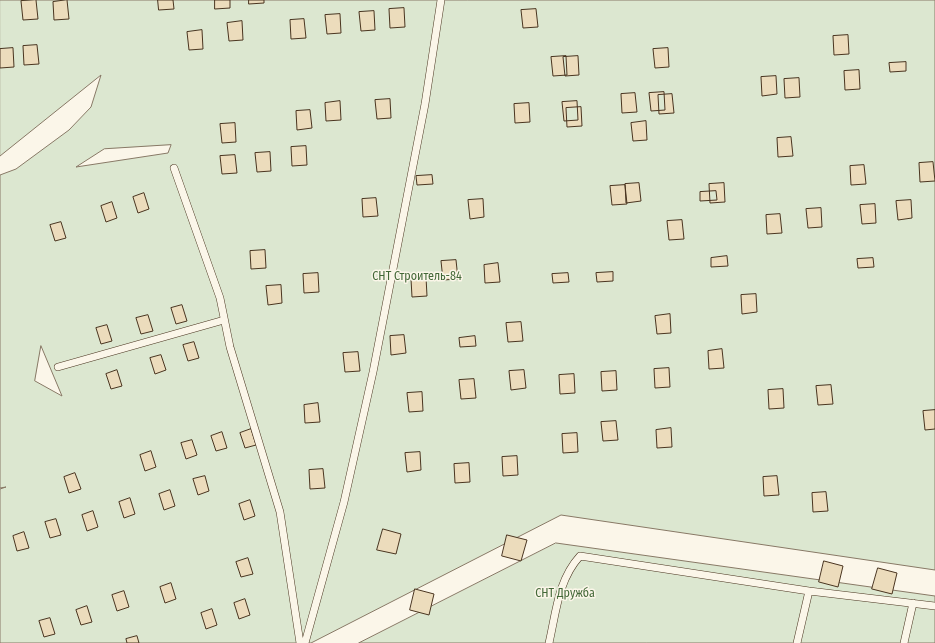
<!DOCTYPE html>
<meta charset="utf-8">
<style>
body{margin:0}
canvas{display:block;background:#fbf6e9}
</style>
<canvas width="935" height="643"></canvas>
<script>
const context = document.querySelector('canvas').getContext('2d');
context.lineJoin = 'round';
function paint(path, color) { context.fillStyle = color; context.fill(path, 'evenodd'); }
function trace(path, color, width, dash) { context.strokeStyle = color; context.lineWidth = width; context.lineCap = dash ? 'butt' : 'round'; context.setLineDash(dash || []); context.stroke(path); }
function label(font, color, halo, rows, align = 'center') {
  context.font = font + ' "Fira Sans Condensed",sans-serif'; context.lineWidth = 3; context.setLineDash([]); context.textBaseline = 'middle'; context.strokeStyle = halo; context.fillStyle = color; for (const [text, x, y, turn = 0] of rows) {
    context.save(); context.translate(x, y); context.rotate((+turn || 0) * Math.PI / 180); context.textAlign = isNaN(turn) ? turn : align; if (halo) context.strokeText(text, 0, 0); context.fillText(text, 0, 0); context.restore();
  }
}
const green = new Path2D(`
 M0,0H935V570L561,515L311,643H0V489L6,487L0,488V175L16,169L69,130L91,107L101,75L0,156ZM171,145L168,153L76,167L104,149ZM41,346L62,396L35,381Z
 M556,543L935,596V643H359Z`);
const building = new Path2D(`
 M36,0L38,19L23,20L21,1Z
 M67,0L69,19L54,20L53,2Z
 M158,0H173L174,9L159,10Z
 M215,0H230V8L215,9Z
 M249,0H264V3L249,4Z
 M404,8L405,27L390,28L389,9Z
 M536,9L538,27L523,28L521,10Z
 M374,11L375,30L361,31L359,12Z
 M340,14L341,33L327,34L325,15Z
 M304,19L306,38L291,39L290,20Z
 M242,21L243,40L229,41L227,23Z
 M202,30L203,49L189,50L187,32Z
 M848,35L849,54L834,55L833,36Z
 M37,45L39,64L24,65L23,46Z
 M13,48L14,67L0,68V49Z
 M668,48L669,67L655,68L653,49Z
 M566,56L567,75L553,76L551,57Z
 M578,56L579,75L565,76L563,57Z
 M906,62V71L890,72L889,63Z
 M859,70L860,89L845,90L844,71Z
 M776,76L777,94L762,96L761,77Z
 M799,78L800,97L785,98L784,79Z
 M664,92L665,110L651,111L649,93Z
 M635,93L637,112L622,113L621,94Z
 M672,94L674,113L659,114L658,95Z
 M390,99L391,118L377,119L375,100Z
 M340,101L341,120L326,121L325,103Z
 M577,101L578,120L564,121L562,102Z
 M529,103L530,122L515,123L514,104Z
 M581,107L582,126L567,127L566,108Z
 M310,110L312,128L297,130L296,111Z
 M646,121L647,140L633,141L631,123Z
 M235,123L236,142L222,143L220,124Z
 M791,137L793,156L778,157L777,138Z
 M306,146L307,165L292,166L291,147Z
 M270,152L271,171L257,172L255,153Z
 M235,155L237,173L222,174L220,156Z
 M933,162L935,181L920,182L919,163Z
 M864,165L866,184L851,185L850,166Z
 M432,175L433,184L417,185L416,176Z
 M639,183L641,201L626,203L625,184Z
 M724,183L725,202L710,203L709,184Z
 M625,185L627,204L612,205L610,186Z
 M716,191L717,200L700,201V192Z
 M144,193L149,209L138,213L133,197Z
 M376,198L378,216L363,217L362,199Z
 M483,199L484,217L470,219L468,200Z
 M911,200L912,218L898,220L896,201Z
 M112,202L117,218L106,222L101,206Z
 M875,204L876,223L862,224L860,205Z
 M821,208L822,227L808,228L806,209Z
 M780,214L782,233L767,234L766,215Z
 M682,220L684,239L669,240L667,221Z
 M61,222L66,238L55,241L50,225Z
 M265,250L266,268L251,269L250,251Z
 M727,256L728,266L711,267V258Z
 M873,258L874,267L858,268L857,259Z
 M456,260L458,279L443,280L441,261Z
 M498,263L500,282L485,283L484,265Z
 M613,272V281L597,282L596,273Z
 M318,273L319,292L304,293L303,274Z
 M568,273L569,282L553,283L552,274Z
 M426,277L427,296L412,297L411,279Z
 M281,285L282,303L268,305L266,286Z
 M756,294L757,312L742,314L741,295Z
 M182,305L187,321L176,324L171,308Z
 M670,314L671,333L657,334L655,316Z
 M148,315L153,331L141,334L136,318Z
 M521,322L523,341L508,342L506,323Z
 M107,325L112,341L101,344L96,328Z
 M404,335L406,353L391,355L390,336Z
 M475,336L476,346L460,347L459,338Z
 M194,342L199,358L188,361L183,345Z
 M722,349L724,368L709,369L708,351Z
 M358,352L360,371L345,372L343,353Z
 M161,355L166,370L155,374L150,358Z
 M669,368L670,387L655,388L654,369Z
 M117,370L122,386L111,389L106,374Z
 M524,370L526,388L511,390L509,371Z
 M616,371L617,390L602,391L601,372Z
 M574,374L575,393L560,394L559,375Z
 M474,379L476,398L461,399L459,380Z
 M831,385L833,404L818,405L816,386Z
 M783,389L784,408L769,409L768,390Z
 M422,392L423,411L409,412L407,393Z
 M318,403L320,422L305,423L304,405Z
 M935,410V429L925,430L923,411Z
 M616,421L618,440L603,441L601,422Z
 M671,428L672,447L657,448L656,430Z
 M251,429L256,445L245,448L240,433Z
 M222,432L227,448L216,451L211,436Z
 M577,433L578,452L563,453L562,434Z
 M192,440L197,455L186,459L181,443Z
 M151,451L156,467L145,471L140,455Z
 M420,452L421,470L407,472L405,453Z
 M517,456L518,475L503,476L502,457Z
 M469,463L470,482L455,483L454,464Z
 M323,469L325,488L310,489L309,470Z
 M75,473L81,489L69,493L64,477Z
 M205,476L209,491L198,495L193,479Z
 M777,476L779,495L764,496L763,477Z
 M170,490L175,506L164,510L159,494Z
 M826,492L828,511L813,512L812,493Z
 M130,498L135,514L124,518L119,502Z
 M250,500L255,516L244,520L239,504Z
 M93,511L98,527L87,531L82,515Z
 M56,519L61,535L50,538L45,522Z
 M383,529L401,534L396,554L377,550Z
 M24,532L29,548L17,551L13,536Z
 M507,535L527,540L521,561L502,556Z
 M248,558L253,574L241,577L236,562Z
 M824,561L843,566L838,587L819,582Z
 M878,568L897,573L892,594L872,589Z
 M171,583L176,599L165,603L160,587Z
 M415,589L434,594L429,615L410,610Z
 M124,591L129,607L117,611L112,595Z
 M245,599L250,615L239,619L234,603Z
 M87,606L92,622L81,625L76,610Z
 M212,609L217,625L206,629L201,613Z
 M50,618L55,634L44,637L39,621Z
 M137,636L139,643H127L126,639Z`);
const lane = new Path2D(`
 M174,168L220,298L230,347L280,512L300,643
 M58,367L224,320
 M305,643L344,502L373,372L425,104L441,0
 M549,643C556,613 558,580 580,556L809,591L935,606
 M797,643L809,591
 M904,643L913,603`);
const parkNames = [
 ["СНТ Строитель-84",417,277],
 ["СНТ Дружба",565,594]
];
paint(green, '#dce7d0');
trace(green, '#887966', 1);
paint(building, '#ecdcbc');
trace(building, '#4a3520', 1);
trace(lane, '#4a3520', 8);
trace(lane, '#fbf6e9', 7);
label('12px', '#436837', '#fbf6e9', parkNames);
</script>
